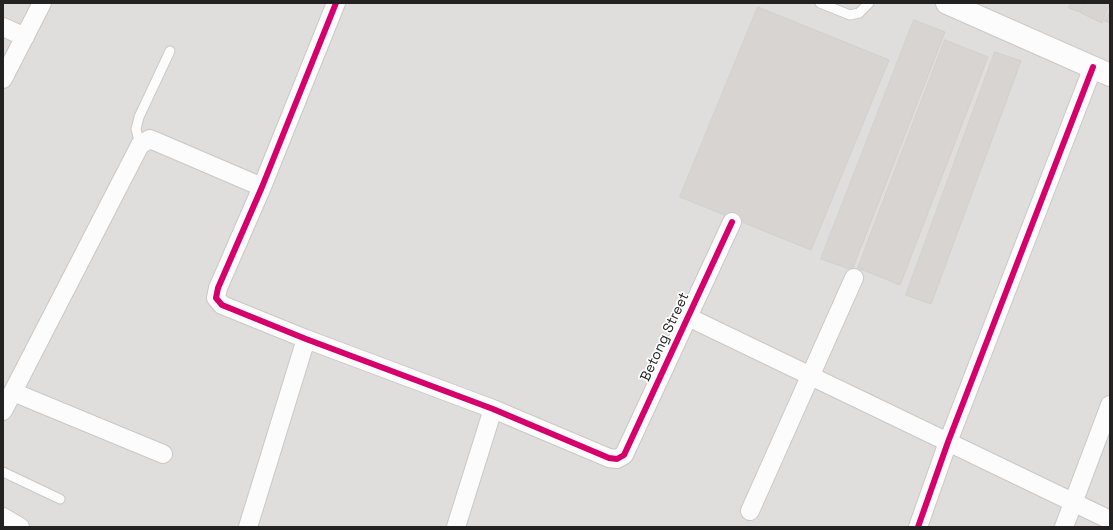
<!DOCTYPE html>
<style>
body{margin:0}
#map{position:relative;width:1113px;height:530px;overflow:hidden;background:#f0eeeb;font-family:"Space Grotesk",sans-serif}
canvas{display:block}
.frame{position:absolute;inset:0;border:4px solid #222;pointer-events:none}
</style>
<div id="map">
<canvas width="1113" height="530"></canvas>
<div class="frame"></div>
</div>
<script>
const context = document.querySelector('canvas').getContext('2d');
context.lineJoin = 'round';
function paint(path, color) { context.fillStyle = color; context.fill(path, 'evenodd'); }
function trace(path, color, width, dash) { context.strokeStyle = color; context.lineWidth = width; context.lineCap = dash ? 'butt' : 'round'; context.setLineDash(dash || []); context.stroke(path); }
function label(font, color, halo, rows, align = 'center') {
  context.font = font + ' "Space Grotesk",sans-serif'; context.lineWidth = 3.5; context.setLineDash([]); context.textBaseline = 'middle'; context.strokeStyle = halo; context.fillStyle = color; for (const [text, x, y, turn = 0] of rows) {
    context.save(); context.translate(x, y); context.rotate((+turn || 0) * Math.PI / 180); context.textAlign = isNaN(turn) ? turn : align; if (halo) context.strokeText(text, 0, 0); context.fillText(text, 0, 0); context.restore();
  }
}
const residential = new Path2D(`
 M3,3H1110V527H3Z`);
const building = new Path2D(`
 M1071,3H1084L1080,12L1069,8Z
 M1086,3H1110L1102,23L1081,13Z
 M758,7L889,60L811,250L680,197Z
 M1110,11V23L1105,21Z
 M914,20L945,32L852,270L821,259Z
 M945,40L988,57L900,285L858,268Z
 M995,52L1021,61L931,304L906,295Z`);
const service = new Path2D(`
 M820,3L850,15L859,13L869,3
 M140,145L136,129L139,117L170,51
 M3,472L60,499`);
const minor = new Path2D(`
 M336,3L262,187L218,288L216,298L222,305L306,339L493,409L609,458L617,459L624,455L732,222
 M3,27L25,37
 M3,79L42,3
 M688,317L1110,520
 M13,392L163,454
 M3,411L140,145L150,139L262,187
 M750,511L854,278
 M3,517L20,527
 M248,527L306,339
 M456,527L493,409
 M918,527L948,442L1093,67
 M1064,527L1110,405`);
const tertiary = new Path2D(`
 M947,3L1110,75`);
const cycleway = new Path2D(`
 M336,3L262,187L218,288L216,298L222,305L306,339L493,409L609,458L617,459L624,455L732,222
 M918,527L948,442L1093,67`);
const streetNames = [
 ["Betong Street",665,337,-65]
];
paint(residential, '#dfdedc');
paint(building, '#d7d4d2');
trace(building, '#d3d0cc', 1);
trace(service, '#c9c8c7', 11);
trace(minor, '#c9c8c7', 20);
trace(tertiary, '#c9c8c7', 24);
trace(service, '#fdfcfc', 9);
trace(minor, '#fdfcfc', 18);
trace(tertiary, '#fdfcfc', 22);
trace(cycleway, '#d6006c', 6);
label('14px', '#222', '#fff', streetNames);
</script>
